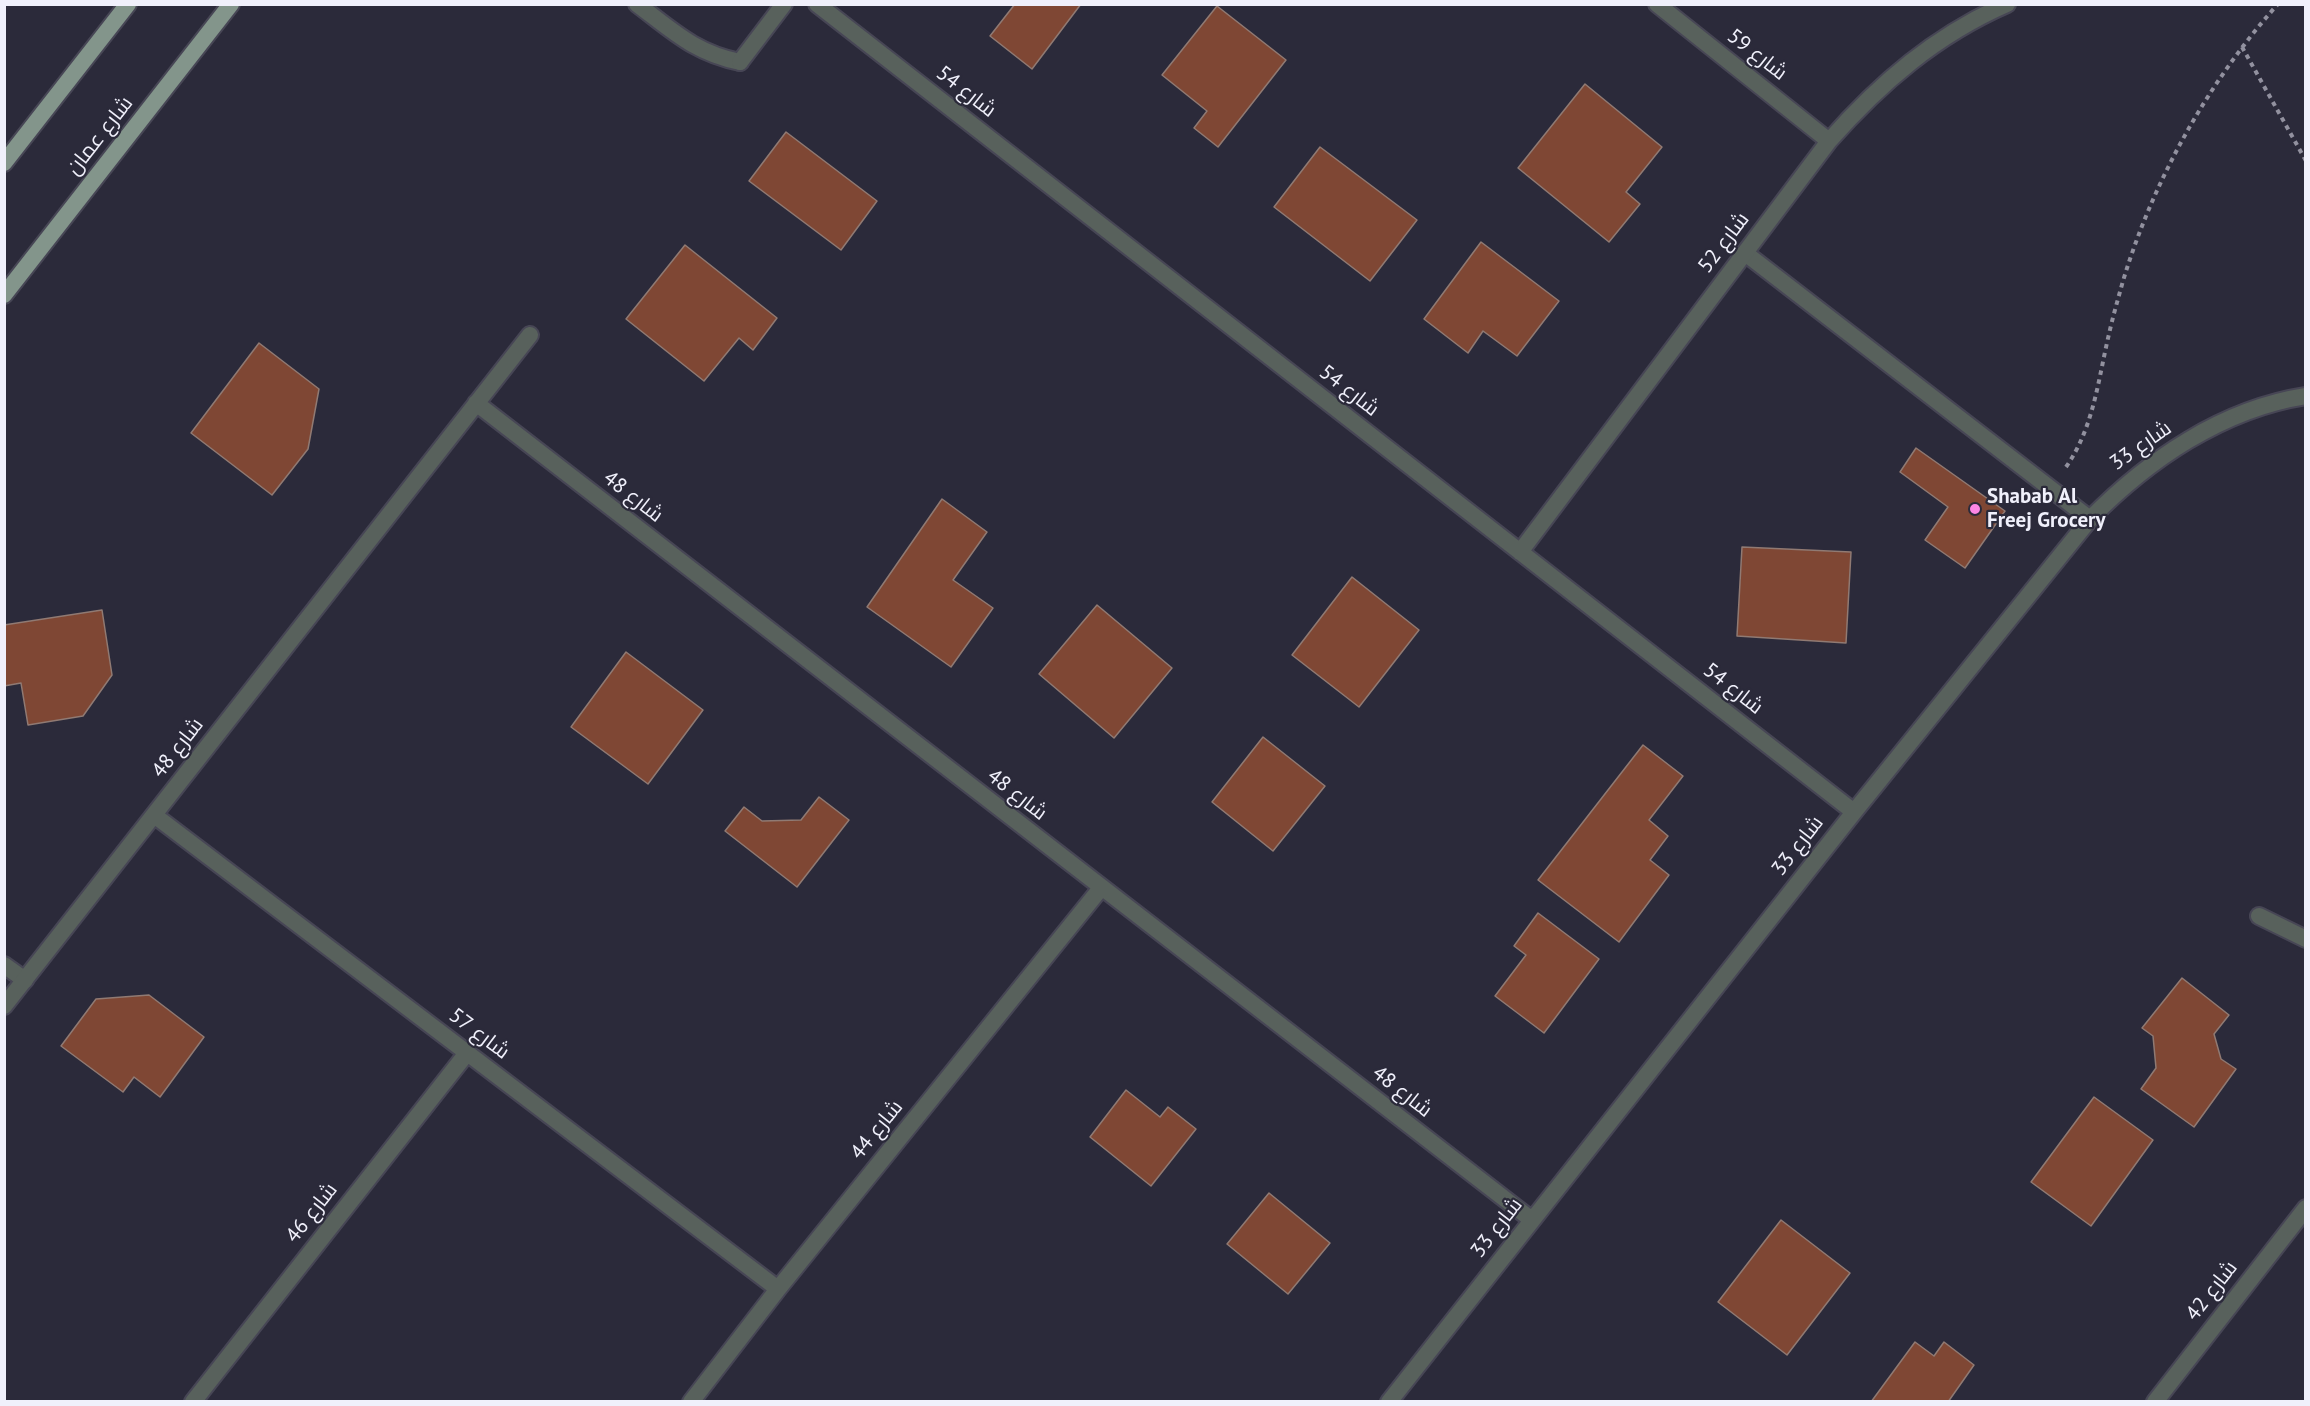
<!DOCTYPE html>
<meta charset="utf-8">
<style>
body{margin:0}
#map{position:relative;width:2310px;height:1406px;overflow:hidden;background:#2b2a3a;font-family:"PT Sans",sans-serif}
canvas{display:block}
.frame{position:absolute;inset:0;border:6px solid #f0f0fb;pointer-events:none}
</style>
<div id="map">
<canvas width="2310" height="1406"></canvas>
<div class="frame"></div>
</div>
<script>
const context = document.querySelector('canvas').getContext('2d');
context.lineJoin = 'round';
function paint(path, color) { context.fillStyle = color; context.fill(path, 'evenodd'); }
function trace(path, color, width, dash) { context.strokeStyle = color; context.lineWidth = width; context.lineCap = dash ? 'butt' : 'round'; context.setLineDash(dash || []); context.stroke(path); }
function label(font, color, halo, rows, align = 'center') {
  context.font = font + ' "PT Sans",Cairo,sans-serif'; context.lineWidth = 4.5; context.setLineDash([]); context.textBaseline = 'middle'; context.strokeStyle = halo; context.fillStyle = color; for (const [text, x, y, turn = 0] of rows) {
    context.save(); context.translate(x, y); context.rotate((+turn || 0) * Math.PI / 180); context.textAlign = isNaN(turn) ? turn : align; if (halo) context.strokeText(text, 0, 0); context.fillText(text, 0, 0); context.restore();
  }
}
const building = new Path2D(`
 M1015,4H1081L1032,69L990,36Z
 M1217,6L1286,60L1218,147L1194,128L1207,111L1162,75Z
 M1585,84L1662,147L1626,192L1640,204L1609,242L1518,168Z
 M786,132L877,201L841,250L749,181Z
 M1320,147L1417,220L1370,281L1274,207Z
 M1481,242L1559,301L1517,356L1483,331L1468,353L1424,319Z
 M685,245L777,318L753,350L739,338L704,381L626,319Z
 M259,343L319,389L308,449L272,495L191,433Z
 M1916,448L2005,511L1965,568L1925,540L1948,507L1900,472Z
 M942,499L987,532L953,580L993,608L951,667L867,607Z
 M1742,547L1851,552L1846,643L1737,636Z
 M1352,577L1419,630L1359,707L1292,655Z
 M1097,605L1172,668L1114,738L1039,674Z
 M102,610L112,675L83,716L28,725L21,683L4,686V625Z
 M626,652L703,710L648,784L571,727Z
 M1263,737L1325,786L1273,851L1212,802Z
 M1643,745L1683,776L1649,820L1668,836L1650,860L1669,875L1619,942L1538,880Z
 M819,797L849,820L797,887L725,831L744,807L762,821L801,820Z
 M1538,913L1599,959L1544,1033L1495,996L1526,955L1514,946Z
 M2182,978L2229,1015L2214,1034L2221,1059L2236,1069L2194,1127L2141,1089L2156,1068L2153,1036L2142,1028Z
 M149,995L204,1037L160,1097L134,1077L123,1092L61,1046L96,999Z
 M1126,1090L1160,1117L1168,1107L1196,1129L1151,1186L1090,1137Z
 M2094,1097L2153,1140L2091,1226L2031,1182Z
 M1269,1193L1330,1243L1288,1294L1227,1244Z
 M1781,1220L1850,1273L1787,1355L1718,1302Z
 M1915,1342L1934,1356L1944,1342L1974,1365L1948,1402H1871Z`);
const path = new Path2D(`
 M2242,47L2306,161
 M2066,467C2094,427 2098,380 2109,334C2113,316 2118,299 2123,281C2153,181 2208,82 2278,4`);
const service = new Path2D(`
 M637,4C673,31 695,53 740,62
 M1745,253L2090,519
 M4,965L25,980`);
const minor = new Path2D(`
 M817,4L1854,812
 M1657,4L1829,141
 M740,62L784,4
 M476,403L1532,1220
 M1520,552L1829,141C1880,83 1936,35 2007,4
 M154,815L778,1289
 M2259,916L2306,939
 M4,1006L530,335
 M193,1402L467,1053
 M691,1402L778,1289L1101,888
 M1389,1402L1854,812L2090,519C2148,460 2222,409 2306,396
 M2155,1402L2306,1208`);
const primary = new Path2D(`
 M4,163L128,4
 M4,295L231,4`);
const markers = [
 [1975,509,6,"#fc86e4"]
];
const streetNames = [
 ["شارع 59",1757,55,38],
 ["شارع 54",966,92,38],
 ["شارع عمان",100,136,-52],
 ["شارع 52",1724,243,-53],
 ["شارع 54",1349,391,38],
 ["شارع 33",2141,446,-35],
 ["شارع 48",633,497,38],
 ["شارع 54",1733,689,38],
 ["شارع 48",178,748,-52],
 ["شارع 48",1017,795,38],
 ["شارع 33",1798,846,-52],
 ["شارع 57",479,1034,37],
 ["شارع 48",1402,1092,38],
 ["شارع 44",877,1130,-51],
 ["شارع 46",312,1213,-52],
 ["شارع 33",1497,1228,-52],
 ["شارع 42",2212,1291,-52]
];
const poiNames = [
 ["Shabab Al",1987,497],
 ["Freej Grocery",1987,521]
];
paint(building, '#7f4734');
trace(building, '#907a73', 1.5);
trace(service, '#474655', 20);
trace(minor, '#474655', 20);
trace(primary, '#474655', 20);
trace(path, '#92919f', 4, [4.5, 4.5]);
trace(service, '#58615c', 16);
trace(minor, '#58615c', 16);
trace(primary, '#83958b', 16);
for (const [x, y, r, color] of markers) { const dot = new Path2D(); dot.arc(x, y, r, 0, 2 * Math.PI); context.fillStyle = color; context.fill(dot); trace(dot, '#2b2a3a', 2); }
label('21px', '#f0f0fb', '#2b2a3a', streetNames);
label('bold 21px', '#f0f0fb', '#2b2a3a', poiNames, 'left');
</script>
